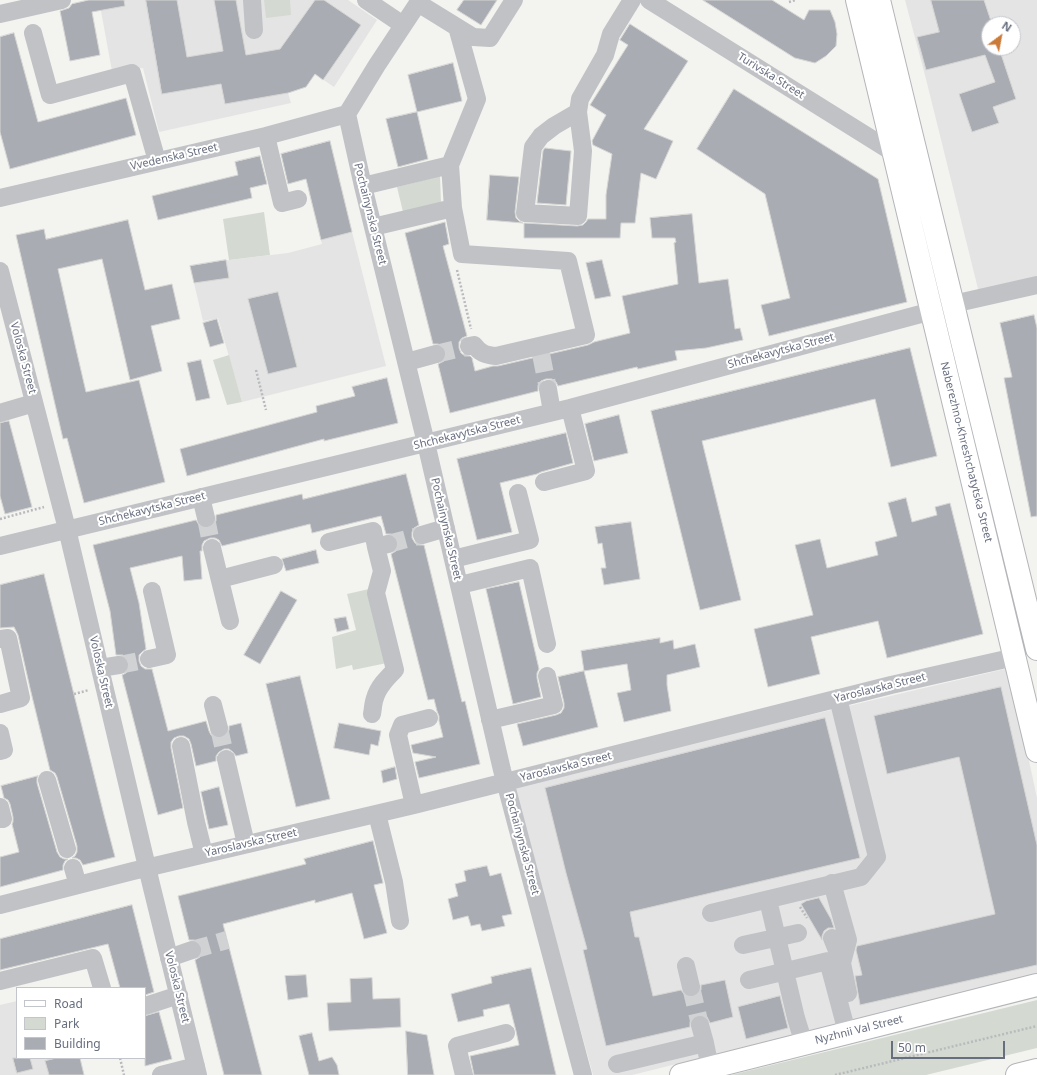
<!DOCTYPE html>
<style>
body{margin:0}
#map{position:relative;width:1037px;height:1075px;overflow:hidden;background:#f3f4f0;font-family:"Noto Sans",sans-serif}
canvas{display:block}
.legend{position:absolute;left:16px;top:987px;width:130px;height:72px;box-sizing:border-box;background:#fff;border:1px solid #c2c5cb;margin:0;padding:5px 7px;list-style:none;font-size:12px;color:#676e7e}
.legend li{display:flex;align-items:center;gap:8px;height:20px}
.legend b{width:20px;border:1px solid #c2c5cb}
.north{position:absolute;left:981px;top:16px;width:40px;height:40px;box-sizing:border-box;background:#fff;border:1px solid #c2c5cb;border-radius:50%;rotate:32deg;font-size:11px;font-weight:700;line-height:16px;text-align:center;color:#676e7e}
.north::after{content:'';display:block;margin:auto;width:14px;height:18px;background:#cb7b39;clip-path:polygon(50% 0,100% 100%,50% 72%,0 100%)}
.scale{position:absolute;left:891px;top:1041px;width:114px;height:18px;box-sizing:border-box;border:2px solid #676e7e;border-top:0;padding-left:5px;font-size:12px;line-height:14px;white-space:nowrap;color:#676e7e;-webkit-text-stroke:3px #fff;paint-order:stroke}
</style>
<div id="map">
<canvas width="1037" height="1075"></canvas>
<ul class="legend">
<li><b style="height:5px;background:#fff"></b>Road</li>
<li><b style="height:11px;background:#d4dad2"></b>Park</li>
<li><b style="height:11px;background:#a9adb3"></b>Building</li>
</ul>
<div class="north">N</div>
<div class="scale">50 m</div>
</div>
<script>
const context = document.querySelector('canvas').getContext('2d');
context.lineJoin = 'round';
function paint(path, color) { context.fillStyle = color; context.fill(path, 'evenodd'); }
function trace(path, color, width, dash) { context.strokeStyle = color; context.lineWidth = width; context.lineCap = dash ? 'butt' : 'round'; context.setLineDash(dash || []); context.stroke(path); }
function label(font, color, halo, rows, align = 'center') {
  context.font = font + ' "Noto Sans",sans-serif'; context.lineWidth = 4; context.setLineDash([]); context.textBaseline = 'middle'; context.strokeStyle = halo; context.fillStyle = color; for (const [text, x, y, turn = 0] of rows) {
    context.save(); context.translate(x, y); context.rotate((+turn || 0) * Math.PI / 180); context.textAlign = isNaN(turn) ? turn : align; if (halo) context.strokeText(text, 0, 0); context.fillText(text, 0, 0); context.restore();
  }
}
const built = new Path2D(`
 M99,0H348L377,20L334,87L315,74L306,87L288,93L291,103L159,132L143,68L112,71Z
 M905,0H1037V292L982,305L926,79ZM989,24H1013V48H989Z
 M352,232L386,366L242,402L218,318L203,321L190,266L229,260L288,253L322,244L321,240Z
 M1009,668L1037,798V975L632,1075H593L513,785Z
 M17,1001V1058H80L84,1075H0V1005Z`);
const green = new Path2D(`
 M264,0H290L291,15L266,18Z
 M440,176L441,203L403,212L397,187Z
 M264,212L270,255L229,260L223,219Z
 M229,355L242,402L227,405L213,360Z
 M369,589L387,663L353,670L352,665L336,669L332,637L356,630L347,594Z
 M1037,1000V1048L926,1075H731Z`);
const building = new Path2D(`
 M89,0H124L125,6L92,12L100,55L70,61L60,11L69,8L72,4Z
 M146,0H177L187,57L223,51L214,0H236L246,55L280,49L315,0H324L361,25L323,80L315,74L306,87L288,93L225,104L221,84L162,94Z
 M464,0H497L481,25L457,10Z
 M703,0H772L804,20L809,10H830L835,22L837,34L836,46L826,56L815,63L795,58Z
 M931,0H984L992,24H989V48H999L1016,99L993,107L999,123L972,132L959,94L995,82L985,55L926,70L917,37L939,32Z
 M630,24L688,61L644,129L673,141L656,179L641,173L635,223H621L620,238H524V223L577,226L583,225L586,222L588,219H606V195L612,154L593,145L592,141L606,115L590,105L628,45L620,40Z
 M14,33L38,122L126,98L136,135L10,169L0,132V37Z
 M453,63L462,101L417,112L408,75Z
 M734,89L878,179L907,302L769,336L761,305L790,298L765,194L697,149Z
 M417,112L428,159L398,167L386,119Z
 M330,141L352,232L321,240L306,179L288,184L281,154Z
 M545,148L571,151L566,205L537,203L543,151Z
 M260,156L267,184L250,188L252,198L158,220L152,196L238,175L235,162Z
 M490,175L519,177L515,212L516,218L519,221L523,223L487,220Z
 M692,214L699,283L728,279L735,329L740,328L743,340L706,348L675,351L677,360L638,369L637,367L558,386L556,382L552,379H546L541,381L538,385V391L450,413L438,364L444,361L446,356V352L443,346L438,344H433L405,233L445,222L449,244L443,246L467,336L462,338L459,342V348L461,353L465,356H470L472,358L475,371L493,366H498L588,345L594,342L630,333L622,296L678,284L674,243L676,242L675,238H652L650,218Z
 M128,220L145,290L172,284L180,319L151,326L162,371L130,380L102,259L58,269L76,349L86,392L139,380L165,482L84,503L67,438L63,439L16,235L44,229L46,239Z
 M226,260L229,278L194,283L190,266Z
 M602,260L611,296L595,299L586,263Z
 M278,292L297,367L268,374L248,299Z
 M1034,315L1037,328V516L1031,517L1004,378L1012,377L1000,323Z
 M217,319L224,343L210,347L203,323Z
 M910,348L937,456L891,467L875,399L702,441L741,600L700,610L651,411Z
 M201,360L210,398L196,401L187,363Z
 M387,378L398,423L324,441V439L187,476L180,449L317,412L316,406L355,396L352,387Z
 M619,415L628,453L594,461L585,424Z
 M9,421L32,507L5,514L0,496V423Z
 M566,433L573,463L541,472L537,474L500,483L512,532L477,540L457,459Z
 M406,474L419,525L414,528L412,532V538L415,543L419,545H424L462,702L465,701L480,764L419,778L415,762L436,757L413,753L411,745L443,737L439,721V716L437,711L434,699L428,700L391,554L396,551L398,547V541L395,536L391,534H386L381,516L312,533L310,524L222,546L219,540L215,538H210L204,541L202,545V551H200L202,579L184,581L182,556L130,568L139,603L146,649L142,652L139,655V661L141,666L145,669H152L168,731L206,721L209,731L211,735L216,738H221L227,735L229,730V726L241,723L248,753L236,756L233,752L229,749H224L219,752L216,756V761L196,766L191,744L189,739L184,736H179L174,738L171,742V748L183,808L158,815L122,675L126,673L129,669V663L127,659L123,655H116L110,611L93,545L196,520L199,525L203,528H208L213,525L216,521V515L302,494L303,499Z
 M906,498L912,522L937,515L935,507L950,503L983,634L887,658L878,621L811,637L820,674L768,687L754,629L813,615L795,545L820,539L827,568L878,555L875,542L897,536L888,503Z
 M631,522L640,579L604,585L601,568H606L602,543L598,544L595,527Z
 M316,550L319,563L286,571L282,559Z
 M44,574L104,815L115,857L83,865L80,860L76,858H72L75,856L77,852V846L57,777L55,773L50,770L30,688L18,635L14,627L0,628V585Z
 M519,582L539,669L537,673V678L541,697L513,704L486,589Z
 M281,591L297,600L260,664L244,655Z
 M346,617L349,629L337,632L334,619Z
 M660,638V643L673,640L674,649L695,644L700,667L667,675V685L671,711L624,722L617,693L631,690L627,664L584,671L581,651Z
 M584,671L598,727L523,746L517,724L556,715L561,713L564,708V703L558,677Z
 M300,676L330,799L296,807L266,684Z
 M1001,687L1037,845V965L860,1005L855,976L862,975L856,950L857,946L995,914L959,757L887,774L874,716Z
 M825,718L860,858L630,912L635,937H639L653,996L681,990L684,994L688,997H693L698,994L701,990V985L725,980L733,1017L710,1023L707,1017L703,1015H698L692,1018L690,1022V1027L606,1046L583,950L587,949L566,873L545,788Z
 M339,723L381,731L378,746L371,744L369,755L334,748Z
 M395,767L397,779L383,783L381,771Z
 M38,776L37,778V783L57,852L60,857L64,859H68L65,861L63,865V870L0,887V857L19,852L12,824L13,822V817L10,804L8,800L4,798L1,786Z
 M219,787L228,825L209,829L201,792Z
 M373,841L383,883L374,885L387,933L364,939L352,893L315,903V900L223,924L262,1075H224L195,960L200,957L202,952V947L199,942L194,940H189L178,896L306,864L304,859Z
 M487,866L490,876L501,873L512,914L502,916L505,926L482,931L480,924L471,926L468,916L453,920L448,899L458,896L455,884L466,881L464,871Z
 M819,898L831,919L834,928H828L824,931L822,936V940L801,904L806,901Z
 M132,905L154,992L145,995V988H120L108,944L0,970V939Z
 M531,968L556,1075H474L470,1056L519,1045L516,1031L509,1004L483,1010L484,1016L458,1022L451,994L492,983L491,977Z
 M306,975L308,997L288,1000L285,976Z
 M372,978L373,999L400,998L401,1027L329,1031L327,1003L351,1002L350,979Z
 M780,996L788,1028L746,1039L738,1007Z
 M159,1012L172,1059L145,1066V1016Z
 M406,1031L427,1035L434,1075H408Z
 M312,1033L319,1061L332,1057L337,1065L339,1075H309L299,1036Z
 M13,1058H30L33,1069L17,1073Z
 M57,1058H80L84,1075H49L45,1061Z`);
const minorTunnel = new Path2D(`
 M436,354L469,346
 M541,354L548,389
 M206,518L212,548
 M388,544L422,535
 M119,665L149,659
 M219,728L226,759
 M192,950L227,940
 M691,987L700,1025`);
const path = new Path2D(`
 M789,2L796,0
 M457,270L471,329
 M256,370L266,410
 M0,519L44,507
 M74,694L89,690
 M800,907L807,918
 M120,1058L124,1075
 M835,1075L1037,1026`);
const minor = new Path2D(`
 M252,0L254,30
 M366,0L403,25
 M420,0L377,65L347,114L363,186L426,443L502,770L583,1075
 M649,0L894,153
 M418,3L473,37L490,38L514,0
 M0,14L62,0
 M457,27L477,99L450,165L453,208L462,254L568,261L586,335L496,356C485,355 480,353 474,345L469,346
 M33,33L50,95L132,73L157,161
 M578,112L554,126L541,136L533,147L525,213L578,216L583,151L578,112L580,99L605,55L611,34L632,0
 M266,136L282,203L298,199
 M363,186L450,165
 M0,198L266,136L347,114
 M373,227L453,208
 M0,271L67,529L151,884L198,1075
 M953,304L1037,285
 M407,362L436,354
 M548,389L552,412
 M0,413L34,403
 M544,482L586,471L570,408
 M201,497L206,518
 M422,535L446,528
 M329,542L373,531L376,547
 M0,546L570,408L932,311
 M212,548L230,621
 M453,559L530,540L518,493
 M220,579L274,565
 M460,585L530,568L547,644
 M0,639L8,638L21,698L0,704
 M149,659L167,655L152,591
 M100,668L119,665
 M213,705L219,728
 M372,714C373,709 373,703 375,698C378,687 387,678 395,670L376,593L382,571L376,547L388,544
 M490,720L554,705L547,676
 M0,733L4,750L0,751
 M181,746L196,822L204,854
 M226,759L246,844
 M47,780L67,849
 M414,805L398,735L402,725L429,718
 M0,807L3,819H0
 M377,814L394,882L400,921
 M73,868L78,885
 M832,883L848,940L842,963
 M768,900L796,1018L804,1044
 M0,905L133,871L414,805L891,685L1015,657
 M711,913L861,877L877,857L838,698
 M832,938L842,963L848,993
 M743,945L798,933
 M169,958L192,950
 M686,966L691,987
 M749,980L828,961L844,1021L845,1033
 M0,981L93,958L102,988
 M145,1006L179,995
 M700,1025L705,1043
 M617,1064L705,1043L710,1068
 M161,1075L196,1066
 M464,1075L457,1046L506,1033`);
const major = new Path2D(`
 M857,0L1037,751
 M879,0L908,120L1037,649
 M681,1075L1037,985
 M1017,1075L1037,1070`);
const streetNames = [
 ["Turivska Street",771,76,32],
 ["Vvedenska Street",174,157,-13],
 ["Pochainynska Street",370,214,76],
 ["Shchekavytska Street",781,351,-15],
 ["Voloska Street",23,358,75],
 ["Shchekavytska Street",467,433,-14],
 ["Naberezhno-Khreshchatytska Street",966,452,76],
 ["Shchekavytska Street",152,509,-14],
 ["Pochainynska Street",446,529,77],
 ["Voloska Street",101,672,77],
 ["Yaroslavska Street",880,688,-14],
 ["Yaroslavska Street",566,767,-14],
 ["Yaroslavska Street",251,843,-13],
 ["Pochainynska Street",522,844,75],
 ["Voloska Street",177,987,76],
 ["Nyzhnii Val Street",859,1030,-14]
];
paint(built, '#e4e4e4');
paint(green, '#d4dad2');
paint(building, '#a9adb3');
trace(building, '#d5d5d3', 1);
trace(minorTunnel, '#d0d2d4', 18, [18, 9]);
trace(major, '#b3b5b9', 24);
trace(path, '#b9babd', 2.5, [2, 2]);
trace(minor, '#c0c2c5', 18);
trace(major, '#fff', 22);
label('11px', '#676e7e', '#fff', streetNames);
</script>
